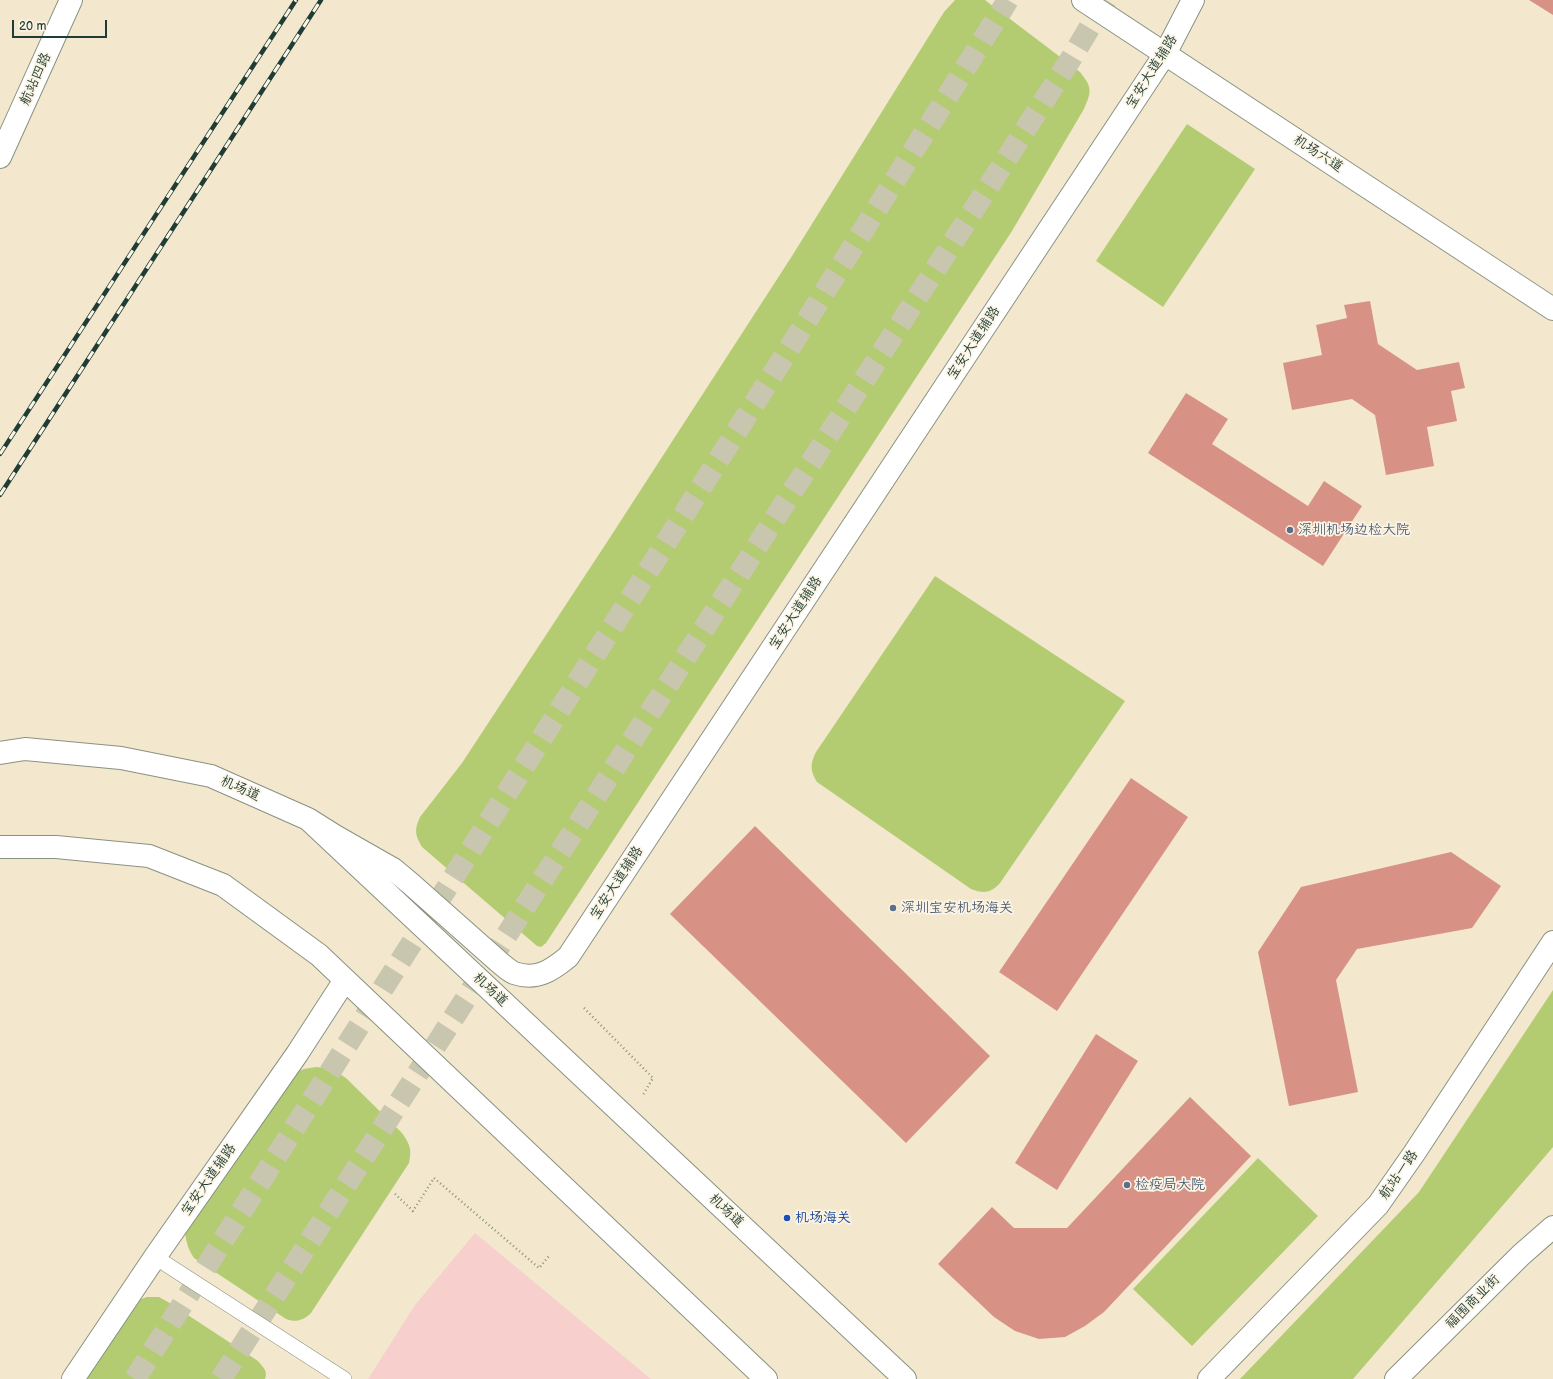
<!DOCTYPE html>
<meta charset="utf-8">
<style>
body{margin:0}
#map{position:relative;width:1553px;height:1379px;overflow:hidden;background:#f3e8ce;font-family:"Balsamiq Sans",sans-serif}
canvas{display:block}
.scale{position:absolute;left:12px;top:20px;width:95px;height:18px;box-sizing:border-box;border:2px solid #1f3d34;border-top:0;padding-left:5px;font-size:12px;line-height:14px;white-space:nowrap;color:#1f3d34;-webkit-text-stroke:3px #fcf5e5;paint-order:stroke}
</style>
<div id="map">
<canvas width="1553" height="1379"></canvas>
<div class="scale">20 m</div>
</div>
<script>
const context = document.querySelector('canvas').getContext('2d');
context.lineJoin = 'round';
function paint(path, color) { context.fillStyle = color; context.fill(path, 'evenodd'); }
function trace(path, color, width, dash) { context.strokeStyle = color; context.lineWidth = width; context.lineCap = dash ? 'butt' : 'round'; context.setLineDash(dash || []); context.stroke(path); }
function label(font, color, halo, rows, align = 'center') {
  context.font = font + ' "Balsamiq Sans","LXGW WenKai TC",sans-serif'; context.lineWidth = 3.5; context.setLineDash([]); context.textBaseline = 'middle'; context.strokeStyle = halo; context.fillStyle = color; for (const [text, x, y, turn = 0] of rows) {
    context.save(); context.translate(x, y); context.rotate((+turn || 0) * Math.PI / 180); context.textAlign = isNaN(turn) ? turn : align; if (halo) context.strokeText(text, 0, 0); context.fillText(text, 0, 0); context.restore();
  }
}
const built = new Path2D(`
 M475,1233L651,1379H368L415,1305Z`);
const green = new Path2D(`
 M955,0H985L1080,72C1092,87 1092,91 1084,109L1012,231L546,943L541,947L537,946L422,847C415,835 414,830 420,817L462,763L609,539L792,256L944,12Z
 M1187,124L1255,169L1163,307L1096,261Z
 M935,576L1125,701L1000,883C991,893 984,894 971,889L817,782C810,771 810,764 816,752Z
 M1553,990V1147L1548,1153L1353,1379H1240L1419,1192Z
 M316,1067C329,1068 337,1071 347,1079L402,1133C410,1144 412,1150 409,1163L311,1313C304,1320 296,1323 286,1319L194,1258C188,1249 186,1242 185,1231L293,1073L304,1069Z
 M1258,1158L1318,1216L1192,1346L1133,1289Z
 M147,1297H159L168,1302L258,1361C263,1367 268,1371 265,1379H81L136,1301Z`);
const building = new Path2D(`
 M1529,0H1553V15Z
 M1370,301L1378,344L1417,370L1459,362L1465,388L1451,391L1457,421L1427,427L1434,466L1386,475L1375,415L1352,399L1292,410L1283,363L1322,355L1316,325L1347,318L1344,305Z
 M1186,393L1228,419L1212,444L1308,506L1324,481L1362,506L1323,566L1148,453Z
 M1131,778L1188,817L1057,1011L999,972Z
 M755,826L990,1056L906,1143L670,914Z
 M1451,852L1501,886L1472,928L1357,949L1336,980L1358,1092L1289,1106L1258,952L1301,887Z
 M1096,1034L1138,1061L1057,1190L1015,1163Z
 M1190,1097L1251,1156L1104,1312L1085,1326L1065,1337L1039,1339L1015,1331L994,1317L938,1264L992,1207L1014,1228H1067Z`);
const primaryTunnel = new Path2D(`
 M135,1379L780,363L1008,0
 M221,1379L1072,57L1106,0`);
const path = new Path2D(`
 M584,1008L653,1078L643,1095
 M395,1194L413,1211L434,1178L539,1268L549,1256`);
const service = new Path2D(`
 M155,1257L344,1379`);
const minor = new Path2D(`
 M1209,1379L1378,1205L1415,1152L1553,942
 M1396,1379L1521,1255L1553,1227`);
const tertiary = new Path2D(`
 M1083,0L1553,309`);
const secondary = new Path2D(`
 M0,157L71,0
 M0,753L25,749L121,758L211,776L308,819L905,1379
 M308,819L335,836L393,869L411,884L499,962C504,966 509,971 514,973C537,981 552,970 568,957L1165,54L1193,0
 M0,847H56L149,856L223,885L319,955L766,1379
 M73,1379L155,1257L297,1054L345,980`);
const rail = new Path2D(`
 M0,454L296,0
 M0,495L321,0`);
const markers = [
 [1290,530,4,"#5c6f8a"],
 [893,908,4,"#5c6f8a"],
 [1127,1185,4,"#5c6f8a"],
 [787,1218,4,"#1a4fb4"]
];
const streetNames = [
 ["宝安大道辅路",1152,72,-58],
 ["航站四路",36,79,-66],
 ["机场六道",1318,154,33],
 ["宝安大道辅路",974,343,-57],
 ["宝安大道辅路",796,613,-57],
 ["机场道",240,789,24],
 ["宝安大道辅路",617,883,-57],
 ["机场道",490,990,43],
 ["航站一路",1399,1175,-55],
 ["宝安大道辅路",209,1180,-55],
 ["机场道",726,1211,43],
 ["福围商业街",1473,1302,-45]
];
const serviceNames = [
 ["深圳机场边检大院",1298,530],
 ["深圳宝安机场海关",901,908],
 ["检疫局大院",1135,1185]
];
const transitNames = [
 ["机场海关",795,1218]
];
paint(built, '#f7d0ce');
paint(green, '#b3cc71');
paint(building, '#d79285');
trace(primaryTunnel, '#c9c6af', 22, [22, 11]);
trace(service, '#899281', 16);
trace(minor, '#899281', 24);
trace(tertiary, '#899281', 24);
trace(secondary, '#899281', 24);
trace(path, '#899281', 2.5, [1, 3]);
trace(service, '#fff', 15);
trace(minor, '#fff', 22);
trace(tertiary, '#fff', 22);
trace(secondary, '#fff', 22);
trace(rail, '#1f3d34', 4.5);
trace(rail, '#fcf5e5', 3, [9]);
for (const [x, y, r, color] of markers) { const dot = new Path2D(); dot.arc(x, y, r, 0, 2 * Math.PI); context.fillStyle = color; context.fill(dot); trace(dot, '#fcf5e5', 1.5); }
label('14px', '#1f3d34', '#fcf5e5', streetNames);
label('14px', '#4e5e75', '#fcf5e5', serviceNames, 'left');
label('14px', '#164399', '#fcf5e5', transitNames, 'left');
</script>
